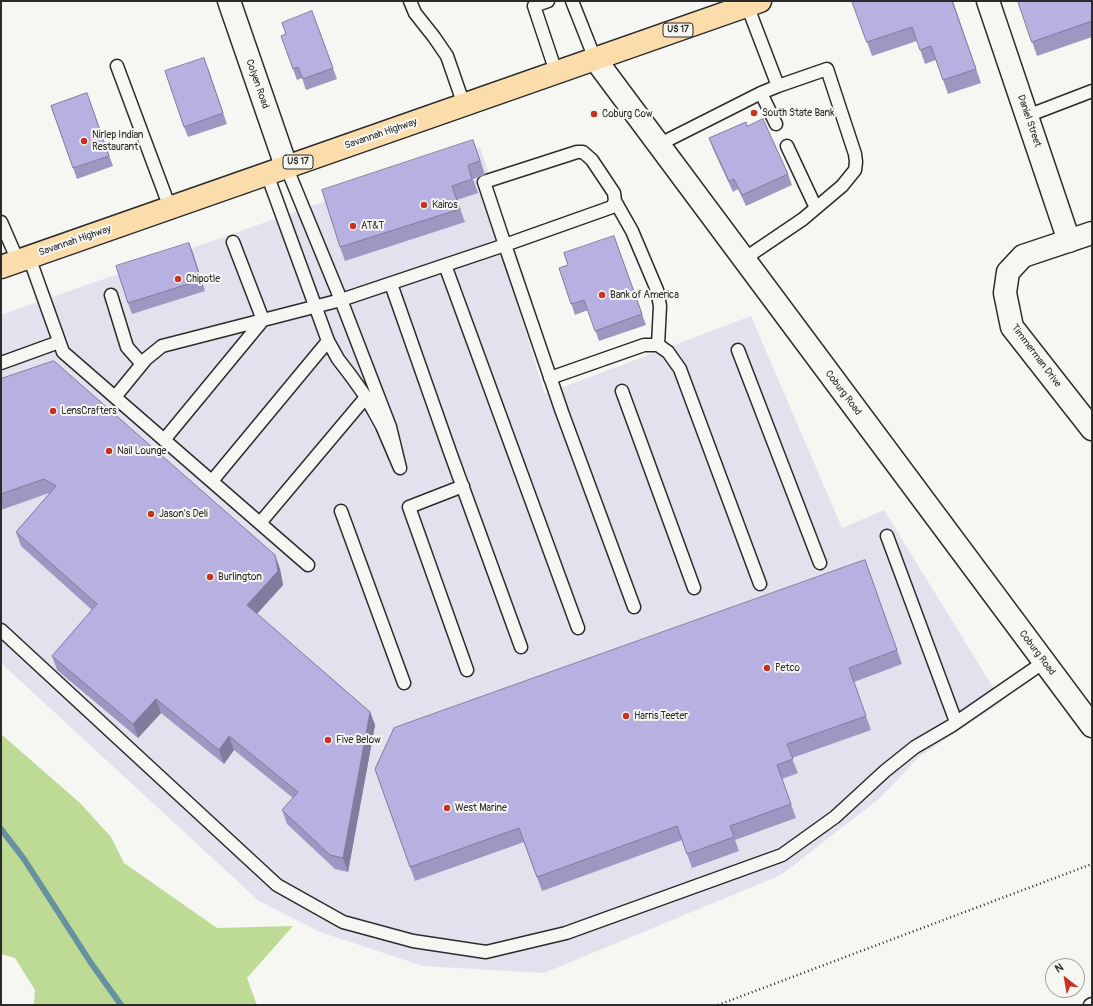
<!DOCTYPE html>
<style>
body{margin:0}
#map{position:relative;width:1093px;height:1006px;overflow:hidden;background:#f6f6f2;font-family:Pangolin,sans-serif}
canvas{display:block}
.frame{position:absolute;inset:0;border:2px solid #2b2b2b;pointer-events:none}
.north{position:absolute;left:1045px;top:958px;width:40px;height:40px;box-sizing:border-box;background:#f6f6f2;border:1px solid #a5a5a2;border-radius:50%;rotate:329deg;font-size:11px;font-weight:700;line-height:16px;text-align:center;color:#2b2b2b}
.north::after{content:'';display:block;margin:auto;width:14px;height:18px;background:#c8321e;clip-path:polygon(50% 0,100% 100%,50% 72%,0 100%)}
</style>
<div id="map">
<canvas width="1093" height="1006"></canvas>
<div class="frame"></div>
<div class="north">N</div>
</div>
<script>
const context = document.querySelector('canvas').getContext('2d');
context.lineJoin = 'round';
function paint(path, color) { context.fillStyle = color; context.fill(path, 'evenodd'); }
function trace(path, color, width, dash) { context.strokeStyle = color; context.lineWidth = width; context.lineCap = dash ? 'butt' : 'round'; context.setLineDash(dash || []); context.stroke(path); }
function label(font, color, halo, rows, align = 'center') {
  context.font = font + ' Pangolin,sans-serif'; context.lineWidth = 4; context.setLineDash([]); context.textBaseline = 'middle'; context.strokeStyle = halo; context.fillStyle = color; for (const [text, x, y, turn = 0] of rows) {
    context.save(); context.translate(x, y); context.rotate((+turn || 0) * Math.PI / 180); context.textAlign = isNaN(turn) ? turn : align; if (halo) context.strokeText(text, 0, 0); context.fillText(text, 0, 0); context.restore();
  }
}
const built = new Path2D(`
 M480,147L490,177L479,182L545,394L751,316L842,528L884,510L1002,702L919,757L880,798L781,875L544,973L423,966L320,932L259,901L1,663V315Z`);
const green = new Path2D(`
 M1,734L80,803L111,837L124,863L217,928L293,926L247,978L257,1005H34L35,990L15,958L1,954Z`);
const stream = new Path2D(`
 M1,829L24,859L91,963L121,1005`);
const path = new Path2D(`
 M718,1005L1092,864`);
const lane = new Path2D(`
 M410,1L415,13L434,37L447,56L464,105
 M548,1L534,6L556,72
 M572,1L595,59
 M117,66L170,208
 M761,93L776,124
 M1027,116L1092,91
 M658,145L761,93L778,86L747,5
 M787,146L816,208
 M577,152H583L592,160L614,193L615,201L612,207L505,245L484,182Z
 M267,174L328,341L338,359L351,376L366,397L382,426L400,468L390,427L341,300L286,166
 M615,201L632,231L657,290L660,306L658,345
 M1,222L18,261
 M29,257L63,352L308,565
 M744,259L803,219L842,186L855,170L856,162L855,154L827,69L778,86
 M445,265L578,628
 M391,284L450,452L521,647
 M111,295L127,347L142,364
 M738,350L820,563
 M1,363L59,342
 M550,378L644,345H658L668,352L680,369L760,584
 M622,391L694,588
 M115,397L146,359L162,346L341,300L505,245L562,412L634,607
 M164,440L263,320L233,242
 M212,481L328,341
 M463,486L409,507L467,670
 M341,511L404,683
 M260,523L366,397
 M887,536L956,722
 M1,630L277,885L343,922L413,941L486,952L566,933L782,855L835,817L885,771L915,747L951,726L1044,662
 M1090,1005L1092,1004`);
const street = new Path2D(`
 M229,1L286,166
 M988,1L1069,241
 M595,59L1092,726
 M1092,233L1023,256L1008,272L1005,293L1012,327L1092,429`);
const highway = new Path2D(`
 M1,267L760,1`);
const wall = new Path2D(`
 M852,1H953L981,83L948,94L936,60L925,64L917,41L872,56Z
 M1018,1H1092V37L1037,56Z
 M312,11L337,79L306,90L302,78L297,80L281,36L286,34Z
 M208,68L227,124L188,137L184,127Z
 M87,93L113,166L77,179L51,106Z
 M747,126L788,174L792,185L746,206L738,189L733,192L713,149L709,138Z
 M478,154L485,175L473,179L478,193L457,200L465,222L345,261L340,247Z
 M614,236L646,325L599,341L588,310L575,315L559,268L568,265Z
 M189,243L205,291L132,314L128,303Z
 M1,379L275,555L280,569L283,585L257,614L370,712L375,725L348,872L335,869L287,824L282,810L293,798L234,750L224,764L161,713L138,738L57,670L52,656L92,610L21,546L16,532L50,493H49L1,510Z
 M865,560L902,664L854,682L871,730L792,758L798,773L782,779L796,818L735,840L739,851L692,868L682,840L542,891L524,842L415,881L375,769Z`);
const shadedWall = new Path2D(`
 M473,140L478,154L485,175L480,161Z
 M189,243L193,253L205,291L201,280Z
 M275,555L280,569L283,585L252,619L247,605Z
 M156,699L161,713L138,738L133,724Z
 M370,712L375,725L348,872L343,858Z
 M229,736L234,750L224,764L219,750Z`);
const building = new Path2D(`
 M852,1H952L976,69L943,80L931,46L920,50L912,27L867,42Z
 M1018,1H1092V21L1032,42Z
 M312,11L333,68L303,79L298,67L293,69L281,36L286,34L282,23Z
 M204,58L223,113L184,127L165,71Z
 M87,93L109,156L73,168L51,106Z
 M763,119L788,174L742,195L734,179L729,181L709,138L746,122L747,126Z
 M473,140L480,161L468,165L472,179L452,186L460,209L340,247L322,190Z
 M614,236L642,314L595,331L584,300L571,304L559,268L568,265L564,253Z
 M189,243L201,280L128,303L116,266Z
 M54,361L275,555L278,571L247,605L370,712L343,858L330,855L282,810L298,792L229,736L219,750L156,699L133,724L52,656L97,604L16,532L56,486L44,479L1,494V379Z
 M865,560L897,650L849,668L866,716L787,744L793,759L777,765L791,804L730,826L734,837L687,854L677,826L537,877L519,828L410,867L375,769L394,728Z`);
const markers = [
 [754,113,4,"#c8321e"],
 [594,114,4,"#c8321e"],
 [84,141,4,"#c8321e"],
 [424,205,4,"#c8321e"],
 [353,226,4,"#c8321e"],
 [178,279,4,"#c8321e"],
 [602,295,4,"#c8321e"],
 [53,411,4,"#c8321e"],
 [109,451,4,"#c8321e"],
 [151,514,4,"#c8321e"],
 [210,577,4,"#c8321e"],
 [767,668,4,"#c8321e"],
 [626,716,4,"#c8321e"],
 [328,740,4,"#c8321e"],
 [447,808,4,"#c8321e"]
];
const shields = [
 [678,30,30],
 [298,162,30]
];
const shieldNames = [
 ["US 17",678,30],
 ["US 17",298,162]
];
const streetNames = [
 ["Colyen Road",257,84,71],
 ["Daniel Street",1029,121,71],
 ["Savannah Highway",381,134,-19],
 ["Savannah Highway",75,241,-19],
 ["Timmerman Drive",1036,356,53],
 ["Coburg Road",843,393,53],
 ["Coburg Road",1037,653,53]
];
const poiNames = [
 ["South State Bank",762,113],
 ["Coburg Cow",602,114],
 ["Nirlep Indian",92,135],
 ["Restaurant",92,147],
 ["Kairos",432,205],
 ["AT&T",361,226],
 ["Chipotle",186,279],
 ["Bank of America",610,295],
 ["LensCrafters",61,411],
 ["Nail Lounge",117,451],
 ["Jason's Deli",159,514],
 ["Burlington",218,577],
 ["Petco",775,668],
 ["Harris Teeter",634,716],
 ["Five Below",336,740],
 ["West Marine",455,808]
];
paint(built, '#e3e1ed');
paint(green, '#bddb94');
trace(stream, '#6691a0', 6);
trace(lane, '#2b2b2b', 15);
trace(street, '#2b2b2b', 25);
trace(highway, '#2b2b2b', 25);
trace(path, '#2b2b2b', 2.5, [1, 3]);
trace(lane, '#f6f6f2', 12);
trace(street, '#f6f6f2', 22);
trace(highway, '#fbddab', 22);
paint(wall, '#9d98c2');
paint(shadedWall, '#807c9e');
paint(building, '#b7b1e2');
trace(building, '#807c9e', 1);
for (const [x, y, r, color] of markers) { const dot = new Path2D(); dot.arc(x, y, r, 0, 2 * Math.PI); context.fillStyle = color; context.fill(dot); trace(dot, '#f6f6f2', 1.5); }
for (const [x, y, w] of shields) { const box = new Path2D(); box.roundRect(x - w / 2, y - 7, w, 14, 3); context.fillStyle = '#f6f6f2'; context.fill(box); trace(box, '#2b2b2b', 1); }
label('bold 9px', '#2b2b2b', null, shieldNames);
label('10px', '#2b2b2b', '#f6f6f2', streetNames);
label('10px', '#2b2b2b', '#f6f6f2', poiNames, 'left');
</script>
